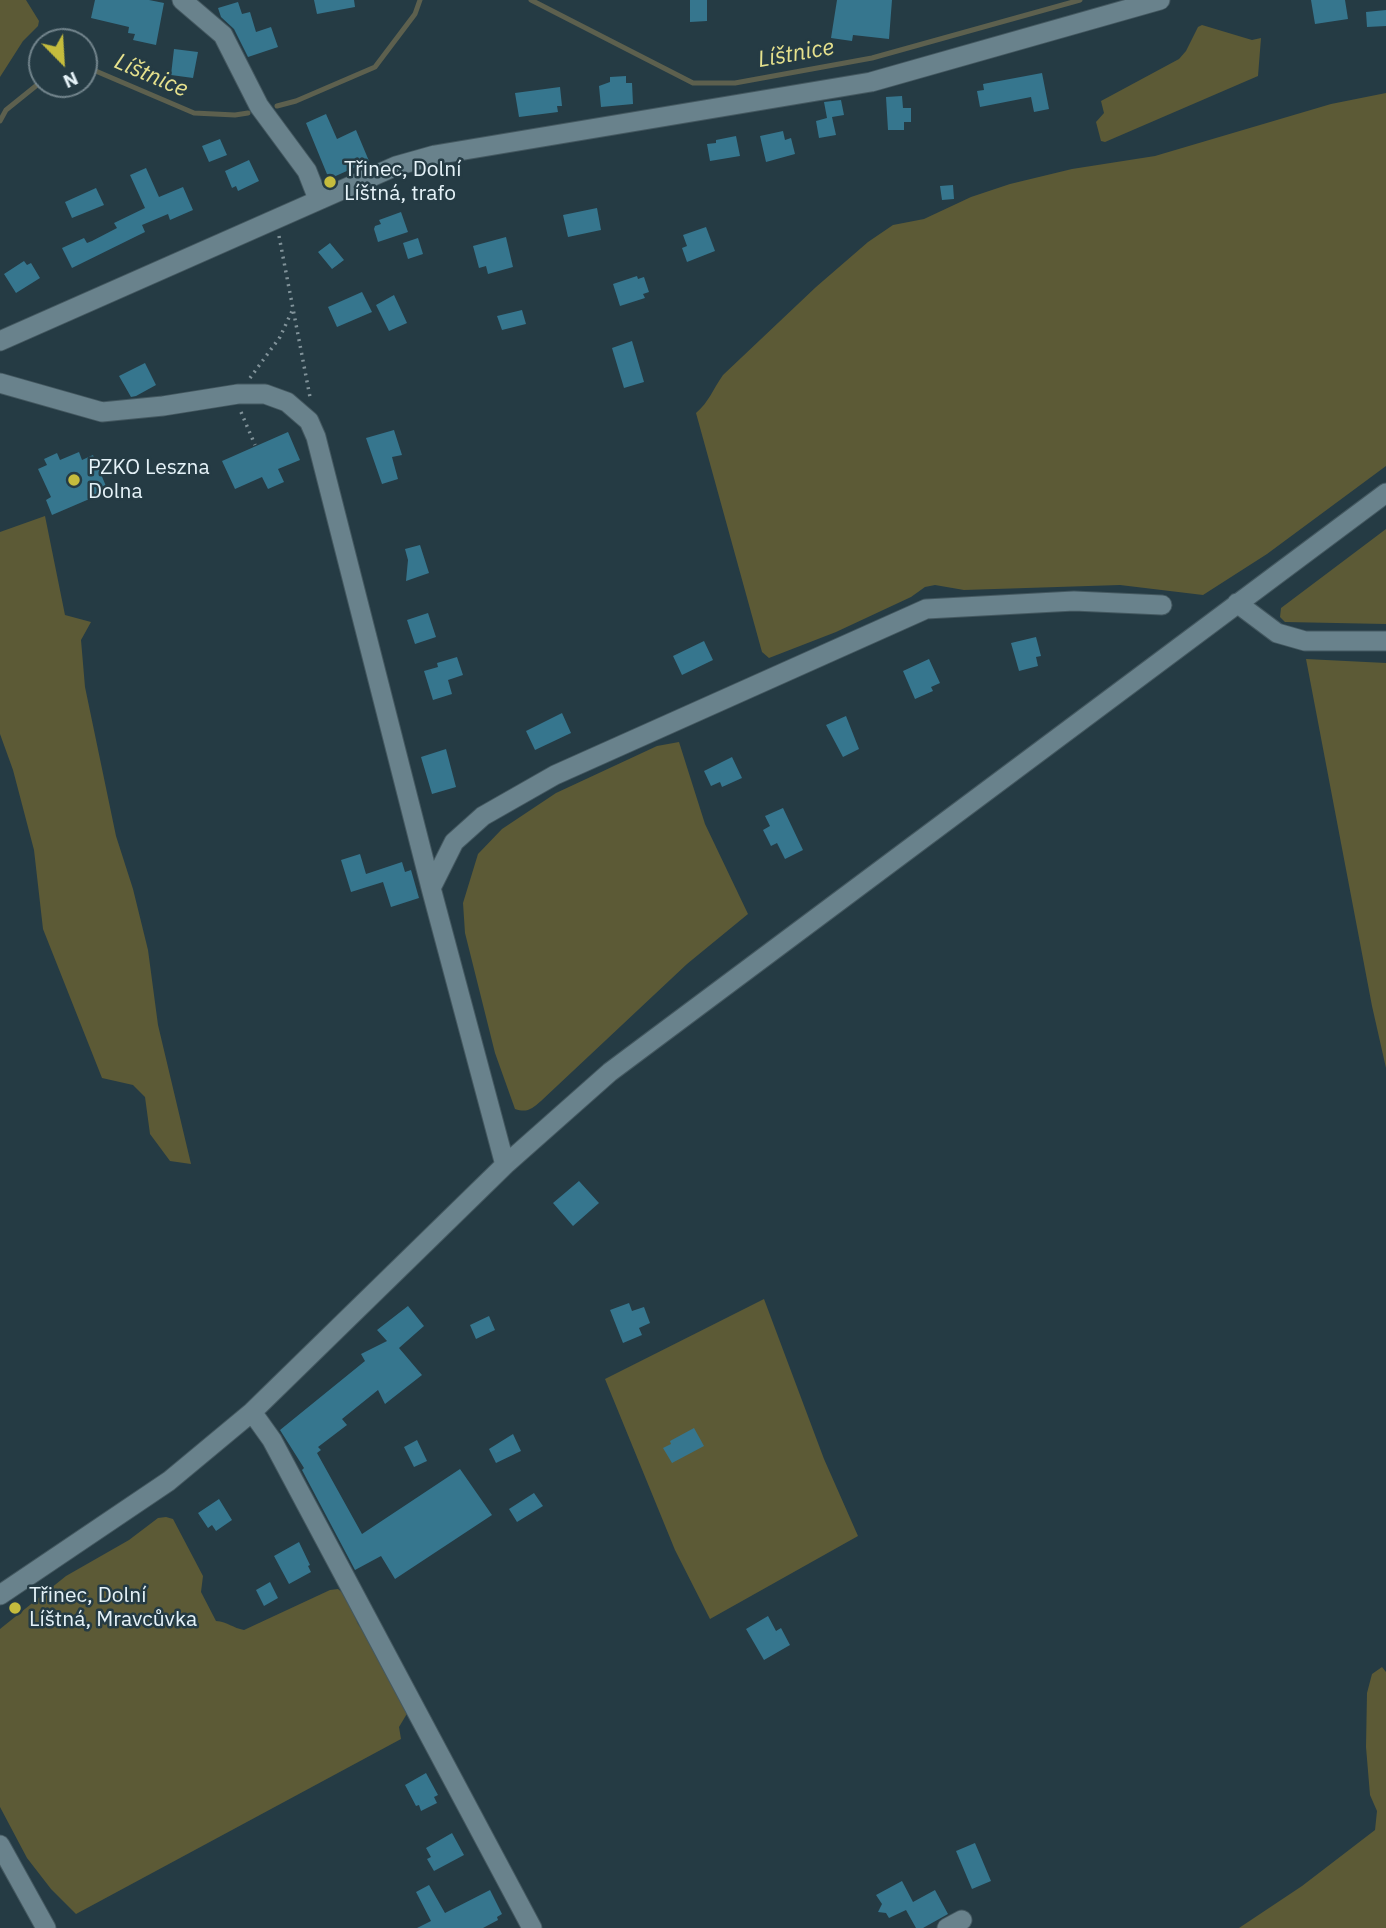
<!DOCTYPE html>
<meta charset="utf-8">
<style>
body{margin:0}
#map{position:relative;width:1386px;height:1928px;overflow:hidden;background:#253b44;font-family:"IBM Plex Sans",sans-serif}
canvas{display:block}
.north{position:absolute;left:28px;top:28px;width:70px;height:70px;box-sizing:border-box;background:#253b44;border:2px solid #72848c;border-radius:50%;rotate:156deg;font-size:19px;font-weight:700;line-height:28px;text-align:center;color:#e5f2f8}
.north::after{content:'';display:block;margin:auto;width:24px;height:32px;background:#c5bc3d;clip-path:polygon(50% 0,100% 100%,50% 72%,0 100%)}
</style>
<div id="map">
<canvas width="1386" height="1928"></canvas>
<div class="north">N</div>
</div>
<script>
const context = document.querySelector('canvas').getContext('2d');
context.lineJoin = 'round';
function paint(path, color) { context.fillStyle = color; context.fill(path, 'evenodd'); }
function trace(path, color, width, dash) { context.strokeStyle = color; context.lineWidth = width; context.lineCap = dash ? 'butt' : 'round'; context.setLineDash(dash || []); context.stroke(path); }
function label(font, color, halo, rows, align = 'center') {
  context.font = font + ' "IBM Plex Sans",sans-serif'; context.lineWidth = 5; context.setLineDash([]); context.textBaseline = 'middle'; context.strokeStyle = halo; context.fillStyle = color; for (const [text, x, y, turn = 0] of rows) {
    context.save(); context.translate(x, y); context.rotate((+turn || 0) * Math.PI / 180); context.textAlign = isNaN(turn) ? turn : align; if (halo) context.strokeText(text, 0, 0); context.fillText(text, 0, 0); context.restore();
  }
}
const green = new Path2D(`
 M0,0H26L39,21L38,26L23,41L0,77Z
 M1202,25L1252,40L1261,38L1258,76L1105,142L1101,141L1096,122L1104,113L1101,101L1179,59L1186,51L1198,27Z
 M1386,93V466L1267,554L1203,595L1120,585L964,590L935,585L925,587L911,597L836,632L769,658L762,652L696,413C709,402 713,389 723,375L816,287L868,242L893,225L924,219L971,197L1010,184L1072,169L1155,156L1331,104Z
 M45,516L65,615L91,622L81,640L85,687L116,836L133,889L148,950L158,1025L191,1164L170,1161L150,1134L145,1097L133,1085L102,1078L43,929L34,850L13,770L0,734V532Z
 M1386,529V624L1285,622L1280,617L1281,608Z
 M1306,659L1386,663V1068L1372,1006Z
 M679,742L705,824L748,914L687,964L541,1101C532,1109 527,1113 515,1109L495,1053L465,933L463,903L478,854L502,829L556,793L657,746Z
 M764,1299L824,1459L858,1536L710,1619L675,1550L605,1379Z
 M166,1517L173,1519L203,1576L201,1592L216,1621C228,1622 233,1628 244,1630L330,1590L338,1589L345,1595L358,1624L376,1650L408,1712L399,1727L401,1739L76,1914L51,1889L27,1858L0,1807V1629L66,1576L129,1540L158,1518Z
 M1382,1667L1386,1672V1928H1239L1302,1886L1375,1830L1377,1811L1370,1795L1366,1747L1367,1693L1372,1674Z`);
const stream = new Path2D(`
 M531,0L693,83H735L872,58L1080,0
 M84,66L194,113L235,115L248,113
 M277,106L296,101L375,67L415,14L420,0
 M0,121L6,110L42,81`);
const building = new Path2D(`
 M95,0H149L164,3L156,45L133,40L135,34L128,33L129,27L91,18Z
 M314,0H354L355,7L317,14Z
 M690,0H707V21L690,22Z
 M837,0H892L889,39L853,35L852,41L831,38Z
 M1311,0H1345L1348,19L1315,24Z
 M238,2L242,14L250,12L256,32L271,27L278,47L248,57L234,29L221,17L218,8Z
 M1386,10V26L1367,27L1366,12Z
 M174,49L198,52L193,78L171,75Z
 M1042,73L1049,109L1034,112L1031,97L980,107L977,91L984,90L983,84Z
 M626,76V83H632L633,104L601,107L599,86L610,82V77Z
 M560,87L562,106H557L558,112L519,117L515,93Z
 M902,96L903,108H911V122H904V130H888L886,97Z
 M841,100L844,115L832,117L836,135L819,138L816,121L827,118L824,102Z
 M326,114L337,139L356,130L369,161L329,179L306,123Z
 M783,131L785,140L791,138L795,154L766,162L760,136Z
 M736,136L740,156L710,161L707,144L716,143V140Z
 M220,139L227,155L209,162L202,146Z
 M249,160L259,181L238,191L236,186L232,188L225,171Z
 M146,168L159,197L183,187L193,210L170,220L168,214L142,225L145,232L72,268L62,248L84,238L87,243L92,241L117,228L114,223L145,208L130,175Z
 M953,185L954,199L942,200L940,186Z
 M96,188L104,205L72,218L65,202Z
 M597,208L601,230L568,237L563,215Z
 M401,212L408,232L378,242L374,229L375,226L381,224L379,220Z
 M706,227L715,251L687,262L682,248L687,246L683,235Z
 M506,237L513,267L488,274L486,266L479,268L473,246Z
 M418,238L423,254L408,259L403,243Z
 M330,243L344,260L332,269L318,252Z
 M24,261L27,265L31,263L40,278L16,293L4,274Z
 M637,276L638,279L644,277L649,292L643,294L645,298L620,306L613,284Z
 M362,292L372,312L337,327L328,307Z
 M394,295L407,323L389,331L376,305Z
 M522,310L526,324L502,330L497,316Z
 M632,341L644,382L624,388L612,348Z
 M145,363L156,385L136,396L131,397L119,376Z
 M394,430L402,455L392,457L398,479L382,484L366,438Z
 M288,432L300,460L278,469L284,482L268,489L262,477L235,489L222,461Z
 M79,452L82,460L93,455L108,491L52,515L46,500L51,497L38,469L47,465L44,459L57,453L60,460Z
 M420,545L429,573L406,581L408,560L405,549Z
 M428,613L436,637L415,644L407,620Z
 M1036,637L1041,656L1036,657L1038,666L1019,671L1011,643Z
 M704,641L713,660L682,675L673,656Z
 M457,657L463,675L448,680L452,694L433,700L424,671L438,667L437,663Z
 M929,659L940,683L931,687L933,691L915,699L903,671Z
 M562,713L571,733L535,750L526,731Z
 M846,716L859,749L843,757L826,725Z
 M446,749L456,787L432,794L421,757Z
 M732,757L742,778L722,787L720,782L711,786L704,771Z
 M783,808L803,850L785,859L777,843L771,846L763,830L770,826L765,816Z
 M360,854L366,874L402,862L405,872L411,870L419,898L391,907L383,882L351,892L341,860Z
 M579,1181L599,1203L573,1226L553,1203Z
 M629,1303L632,1311L644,1307L650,1323L639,1328L642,1335L623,1343L610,1310Z
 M408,1306L424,1326L399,1348L422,1375L385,1404L378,1390L342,1419L347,1425L318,1447L321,1450L317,1453L362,1534L460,1469L492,1515L395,1579L381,1556L355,1570L302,1470L304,1468L280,1430L365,1361L361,1354L387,1341L377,1330Z
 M489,1316L495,1330L476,1339L470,1325Z
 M694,1428L704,1446L672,1463L663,1448L671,1444L670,1441Z
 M513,1434L521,1451L496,1463L489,1449Z
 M417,1440L427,1461L414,1467L404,1447Z
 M534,1493L543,1506L517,1522L509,1509Z
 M219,1499L232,1520L216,1531L212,1525L208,1528L198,1513Z
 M299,1542L310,1565L308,1566L311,1572L289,1584L274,1556Z
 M270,1582L278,1598L264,1606L256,1590Z
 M768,1616L776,1631L781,1628L790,1645L764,1660L746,1629Z
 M426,1773L438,1795L434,1797L437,1803L421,1811L419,1805L416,1806L405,1785Z
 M452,1833L464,1855L434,1871L427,1859L431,1857L426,1848Z
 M975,1843L991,1881L972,1889L956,1851Z
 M902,1881L913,1902L935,1890L948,1914L923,1928H916L906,1910L889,1918L886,1913L878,1912L882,1904L876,1895Z
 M429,1885L445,1913L490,1890L502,1914L497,1917L498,1920L483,1928H417L431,1921L416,1892Z`);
const path = new Path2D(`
 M279,236L310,397
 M250,378L280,337L292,311
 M241,412L255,445`);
const minor = new Path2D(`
 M182,0L223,35L259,106L307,171L318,199
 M0,341L396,166L435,155L871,82L1160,0
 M0,383L102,412L163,406L238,394H265L287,402L309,421L316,437L431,888
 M1237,603L1277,633L1305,641H1386
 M505,1165L431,888L454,842L483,816L555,775L926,609L1074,601L1162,605
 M252,1412L272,1440L532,1928
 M0,1595L169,1481L252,1412L505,1165L610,1072L1386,493
 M0,1845L46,1928
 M947,1928L962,1920`);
const markers = [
 [330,182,7,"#c5bc3d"],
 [74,480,7,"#c5bc3d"],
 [15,1608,7,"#c5bc3d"]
];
const poiNames = [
 ["Třinec, Dolní",344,170],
 ["Líštná, trafo",344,194],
 ["PZKO Leszna",88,468],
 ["Dolna",88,492],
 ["Třinec, Dolní",29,1596],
 ["Líštná, Mravcůvka",29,1620]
];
const waterNames = [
 ["Líštnice",796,54,-10],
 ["Líštnice",151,76,23]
];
paint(green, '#5c5a36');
trace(stream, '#5d604e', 5);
paint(building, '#36768e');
trace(minor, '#445860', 21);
trace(path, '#809299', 3.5, [2, 5]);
trace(minor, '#69828c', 19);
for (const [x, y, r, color] of markers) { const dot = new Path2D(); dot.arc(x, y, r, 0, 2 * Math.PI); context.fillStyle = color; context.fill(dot); trace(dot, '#253b44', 2.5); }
label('21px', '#e5f2f8', '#253b44', poiNames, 'left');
label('italic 23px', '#e6e18d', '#253b44', waterNames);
</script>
